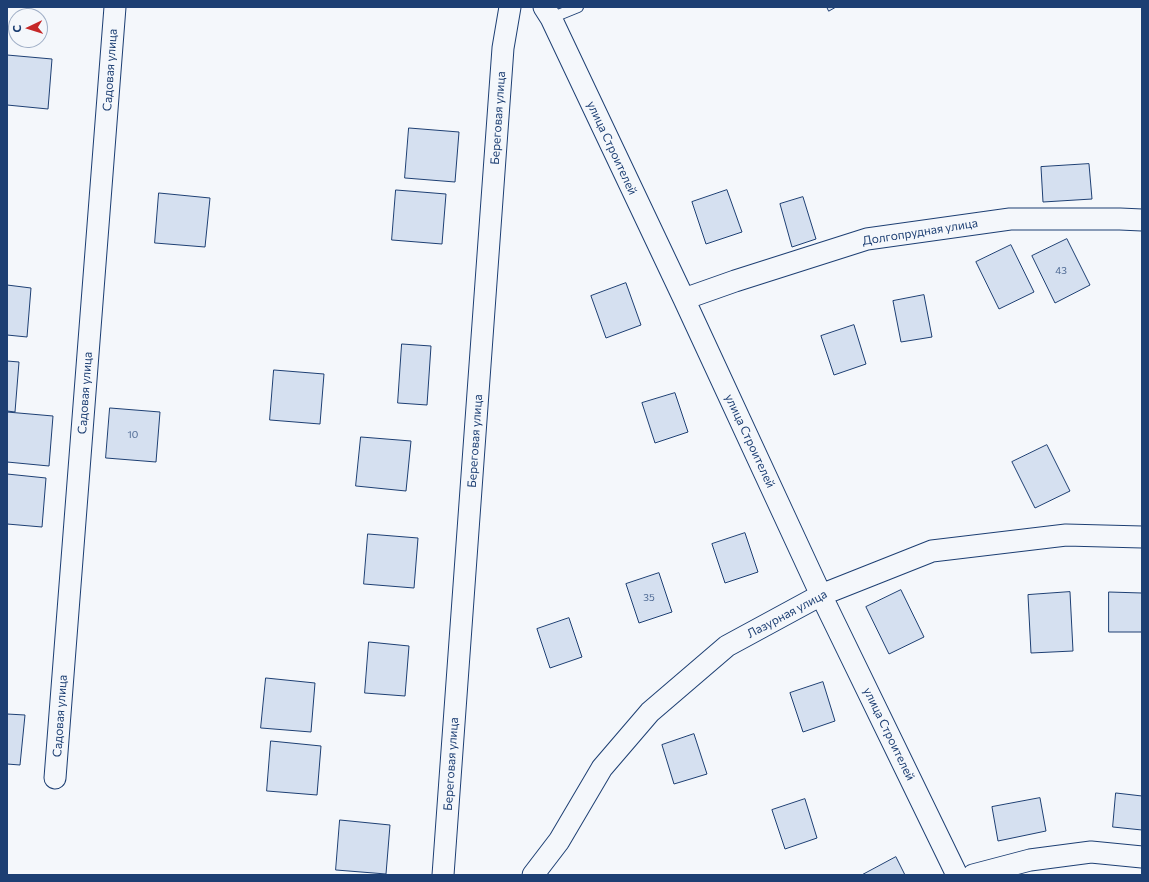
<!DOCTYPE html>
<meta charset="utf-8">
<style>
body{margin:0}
#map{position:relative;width:1149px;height:882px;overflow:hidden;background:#f4f7fb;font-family:Commissioner,sans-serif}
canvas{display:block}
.frame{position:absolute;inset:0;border:8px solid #1d3f73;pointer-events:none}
.north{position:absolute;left:8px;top:8px;width:40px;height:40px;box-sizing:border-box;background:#f4f7fb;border:1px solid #9eadc5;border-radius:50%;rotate:266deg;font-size:11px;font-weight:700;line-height:16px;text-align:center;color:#1d3f73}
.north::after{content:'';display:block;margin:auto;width:14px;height:18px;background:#c62828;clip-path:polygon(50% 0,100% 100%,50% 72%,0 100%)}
</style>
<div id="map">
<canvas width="1149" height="882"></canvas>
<div class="frame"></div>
<div class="north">С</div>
</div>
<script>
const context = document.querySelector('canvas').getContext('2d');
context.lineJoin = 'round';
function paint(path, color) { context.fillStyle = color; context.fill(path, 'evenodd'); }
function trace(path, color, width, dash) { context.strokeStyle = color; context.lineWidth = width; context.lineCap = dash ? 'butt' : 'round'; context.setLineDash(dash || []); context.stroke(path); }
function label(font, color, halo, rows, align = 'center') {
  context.font = font + ' Commissioner,sans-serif'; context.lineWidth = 3; context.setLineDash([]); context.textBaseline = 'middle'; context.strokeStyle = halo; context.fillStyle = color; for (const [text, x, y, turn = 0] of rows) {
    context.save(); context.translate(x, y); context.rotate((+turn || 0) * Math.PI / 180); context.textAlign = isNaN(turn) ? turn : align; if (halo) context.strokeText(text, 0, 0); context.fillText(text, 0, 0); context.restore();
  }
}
const building = new Path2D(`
 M827,7H836L829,11Z
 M7,55L52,59L48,109L7,105Z
 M409,128L459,132L455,182L405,178Z
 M1089,164L1092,199L1043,202L1041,167Z
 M396,190L446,194L442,244L392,240Z
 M727,190L742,232L706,244L692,202Z
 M159,193L210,198L205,247L155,243Z
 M803,197L816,239L792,247L780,204Z
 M1067,239L1090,285L1055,303L1032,256Z
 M1011,245L1034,292L999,309L976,262Z
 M626,283L641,325L606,338L591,296Z
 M7,285L31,288L27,337L7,335Z
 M924,295L932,337L901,342L893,301Z
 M854,325L866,364L834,375L821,336Z
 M402,344L431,346L427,405L398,403Z
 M7,361L19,362L15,412L7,411Z
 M274,370L324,374L320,424L270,420Z
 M675,393L688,432L655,443L642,403Z
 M110,408L160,412L156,462L106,458Z
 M7,412L53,416L49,466L7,462Z
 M361,437L411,441L406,491L356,486Z
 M1047,445L1070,491L1035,508L1012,462Z
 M7,474L46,478L42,527L7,524Z
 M745,533L758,572L725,583L712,544Z
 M368,534L418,538L414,588L364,584Z
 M659,573L672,612L639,623L626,584Z
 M901,590L924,637L889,654L866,607Z
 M1070,592L1073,651L1031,653L1028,595Z
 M1109,592L1142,593V632H1109Z
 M569,618L582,657L550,668L537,629Z
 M369,642L409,646L405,696L365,693Z
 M266,678L315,683L311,732L261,728Z
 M823,682L835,721L803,732L790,693Z
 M7,714L25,715L20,765L7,764Z
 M694,734L707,774L674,784L662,745Z
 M271,741L321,746L317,795L267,791Z
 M1116,793L1142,796V830L1113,827Z
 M1040,798L1046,831L998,841L992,807Z
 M805,799L817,838L785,849L772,810Z
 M340,820L390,825L386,874L336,870Z
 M896,857L905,875H862Z`);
const lane = new Path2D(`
 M551,18L578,7`);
const street = new Path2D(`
 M544,7L551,18L684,299L821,595L957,875
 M684,299L735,281L867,239L1010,219H1120L1142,220
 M55,778L115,7
 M443,875L503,48L510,7
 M533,875L559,841L602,768L650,712L727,646L821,595L932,551L1066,535L1142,537
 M973,875L1030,860L1091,852L1142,857`);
const numberNames = [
 ["43",1061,271],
 ["10",133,435],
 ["35",649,598]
];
const streetNames = [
 ["Садовая улица",110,70,-86],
 ["Береговая улица",498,118,-86],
 ["улица Строителей",612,148,65],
 ["Долгопрудная улица",920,232,-9],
 ["Садовая улица",85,393,-86],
 ["Береговая улица",475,441,-86],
 ["улица Строителей",750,441,65],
 ["Лазурная улица",787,614,-28],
 ["Садовая улица",60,716,-86],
 ["улица Строителей",889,734,64],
 ["Береговая улица",451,764,-86]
];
paint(building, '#d5e0f0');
trace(building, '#1d3f73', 1);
trace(lane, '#1d3f73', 12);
trace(street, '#1d3f73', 23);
trace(lane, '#f4f7fb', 10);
trace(street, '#f4f7fb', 21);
label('10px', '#4b6792', null, numberNames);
label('12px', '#1d3f73', '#f4f7fb', streetNames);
</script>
